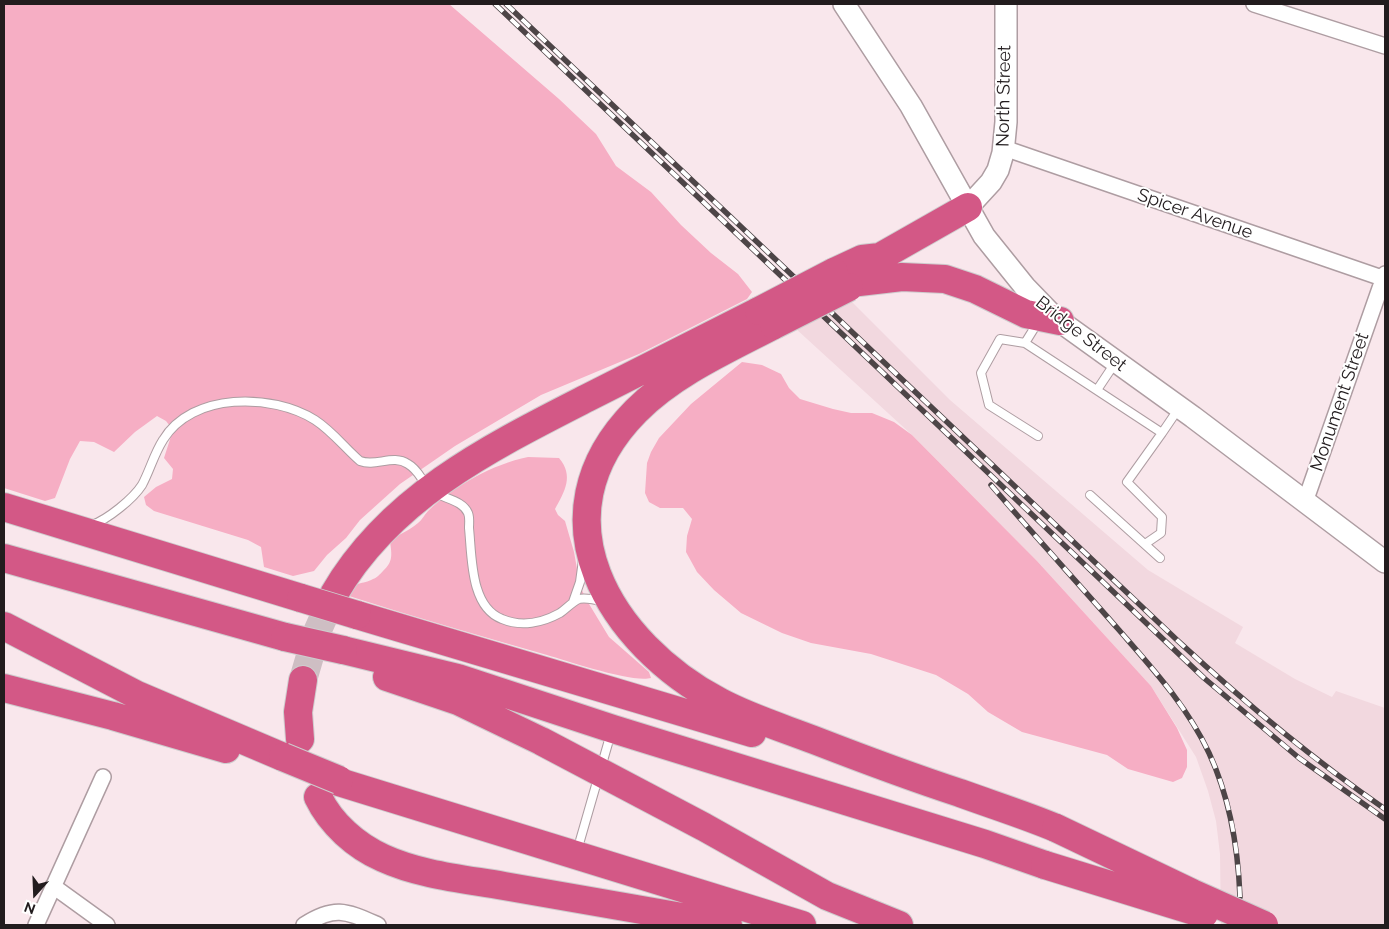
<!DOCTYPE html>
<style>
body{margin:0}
#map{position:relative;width:1389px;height:929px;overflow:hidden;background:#f9e7ec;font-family:Raleway,sans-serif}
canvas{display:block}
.frame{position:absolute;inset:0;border:5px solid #221c1e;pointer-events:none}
.north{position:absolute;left:10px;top:869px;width:50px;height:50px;-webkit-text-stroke:4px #fff;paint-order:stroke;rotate:200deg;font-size:14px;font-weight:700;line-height:20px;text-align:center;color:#221c1e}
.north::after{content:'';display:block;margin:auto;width:18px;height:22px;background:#221c1e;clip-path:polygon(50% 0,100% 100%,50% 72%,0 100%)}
</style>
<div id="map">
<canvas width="1389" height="929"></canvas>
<div class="frame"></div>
<div class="north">N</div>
</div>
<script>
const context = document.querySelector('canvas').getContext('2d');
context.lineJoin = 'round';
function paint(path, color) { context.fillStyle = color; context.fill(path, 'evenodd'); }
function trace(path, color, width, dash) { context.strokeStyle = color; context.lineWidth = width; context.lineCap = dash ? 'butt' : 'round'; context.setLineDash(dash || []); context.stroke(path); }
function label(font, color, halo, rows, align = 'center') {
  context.font = font + ' Raleway,sans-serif'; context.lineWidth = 4; context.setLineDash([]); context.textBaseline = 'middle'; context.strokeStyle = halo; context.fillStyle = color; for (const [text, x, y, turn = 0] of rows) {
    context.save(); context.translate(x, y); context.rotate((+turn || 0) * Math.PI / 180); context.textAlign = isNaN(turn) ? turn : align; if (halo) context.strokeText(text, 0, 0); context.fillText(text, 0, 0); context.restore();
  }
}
const built = new Path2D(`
 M850,300L950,400L1148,570L1243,627L1235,643L1295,679L1332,697L1336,691L1385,708V925H1221L1220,854L1216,821L1208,791L1196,757L1151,686L1037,561L912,435L795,328Z`);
const green = new Path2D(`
 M4,4H449L559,99L596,134L616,166L651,192L681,225L711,253L738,274L752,292L747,299L639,354L541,395L455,446L400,484L360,520L346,538L327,555L314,571L293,576L264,567L261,547L248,540L154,511L146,505L144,497L156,487L172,479L173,469L164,458L173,430L166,421L157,416L135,432L114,452L94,442L80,441L70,459L55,498L45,501L4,488Z
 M742,362L762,365L781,374L789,388L800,399L833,409L851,413H872L894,422L912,435L1037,561L1151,686L1177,728L1187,750V767L1182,778L1173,782L1128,769L1107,755L1022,732L988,712L968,694L936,675L871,654L811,643L782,633L741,613L714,590L697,572L686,552L687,536L692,519L683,508H660L649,502L645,493L647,463L651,452L659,438L691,404Z
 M528,457L559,458C574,476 565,491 555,509L558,515L565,521L574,552L580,586L586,599L609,637L649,672L651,678C632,683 568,661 547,655C481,636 414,617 349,596C353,580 363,585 373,579C377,578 380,574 383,571C393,562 392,555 390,542C398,534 409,531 418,523C422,520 424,515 428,511C454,486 493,464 528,457Z`);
const highwayTunnel = new Path2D(`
 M303,680L317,632L334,594`);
const lane = new Path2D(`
 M1038,322L1025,343L1000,339L981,373L989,405L1038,436
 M1025,343L1162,433L1127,482L1162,517L1161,533L1145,544
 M1097,390L1115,363
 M1162,433L1179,408
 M1090,495L1160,558
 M92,525C108,519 133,499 142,485C150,470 154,454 163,440C192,392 272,393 315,420C332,431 345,448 360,461C376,467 393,454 408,464C419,470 422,482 430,489C441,499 462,499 468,513C470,518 469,523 469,528C472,556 470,607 502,619C521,627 542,623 560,613C566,609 572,602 579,599C586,597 597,600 605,602
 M573,602L580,582L583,560
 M577,851L611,733`);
const street = new Path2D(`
 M1254,4L1385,46
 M1004,148L1385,279
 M1305,502L1385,274
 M53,886L107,925
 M36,925L103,777
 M304,925C335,905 346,911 378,925`);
const secondary = new Path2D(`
 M844,4L911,106L984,236L1025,287L1054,317L1193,417L1385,562
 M968,207L991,182L998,170L1003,153L1006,122V4`);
const highway = new Path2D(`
 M834,272L862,259L880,257L968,207
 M859,282L902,277L945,279L975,289L1026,314L1060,321
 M774,325C726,350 674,373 636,411C531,517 610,644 720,702C750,718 783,728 814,740C863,759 911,777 960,793C993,805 1025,815 1056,828
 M4,507L301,598
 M4,558L285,637
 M334,594C390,497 491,447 587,398C645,369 702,340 759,311
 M357,615L752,733
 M4,626L137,695L283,757
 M343,650L458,678L613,729L985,844L1045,865
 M387,677L458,701L541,741L704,827L827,896L899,925
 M4,688L113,716L226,749
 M300,739L298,712L303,680
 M339,782L802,925
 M318,797C331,824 356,846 383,858C420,875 464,879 504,886C579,899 653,912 728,925`);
const rail = new Path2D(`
 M495,4L1204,678L1299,758L1385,819
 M506,4L1177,640C1243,701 1311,758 1385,809
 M991,485C1033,534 1077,582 1119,630C1153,669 1187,706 1209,753C1230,798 1238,847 1240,897`);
const highwayBridge = new Path2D(`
 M759,311L834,272
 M774,325L849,287
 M301,598L357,615
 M285,637L343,650
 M283,757L339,780
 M1056,828L1192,893L1264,925
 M1045,865L1204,914`);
const streetNames = [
 ["North Street",1004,96,-89],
 ["Spicer Avenue",1195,214,19],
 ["Bridge Street",1081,334,38],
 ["Monument Street",1340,402,-71]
];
paint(built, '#f2d8df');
paint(green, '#f6aec4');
trace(highwayTunnel, '#cebec3', 28, [28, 14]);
trace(lane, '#ae9da2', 10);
trace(street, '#ae9da2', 18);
trace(secondary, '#ae9da2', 24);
trace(highway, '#cecdce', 30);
trace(lane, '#fff', 8);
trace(street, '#fff', 15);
trace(secondary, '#fff', 21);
trace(highway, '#d35886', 28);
trace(rail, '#4d4547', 5.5);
trace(rail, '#fff', 4, [11]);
trace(highwayBridge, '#cecdce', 30, []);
trace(highwayBridge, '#d35886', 28);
label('18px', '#221c1e', '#fff', streetNames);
</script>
